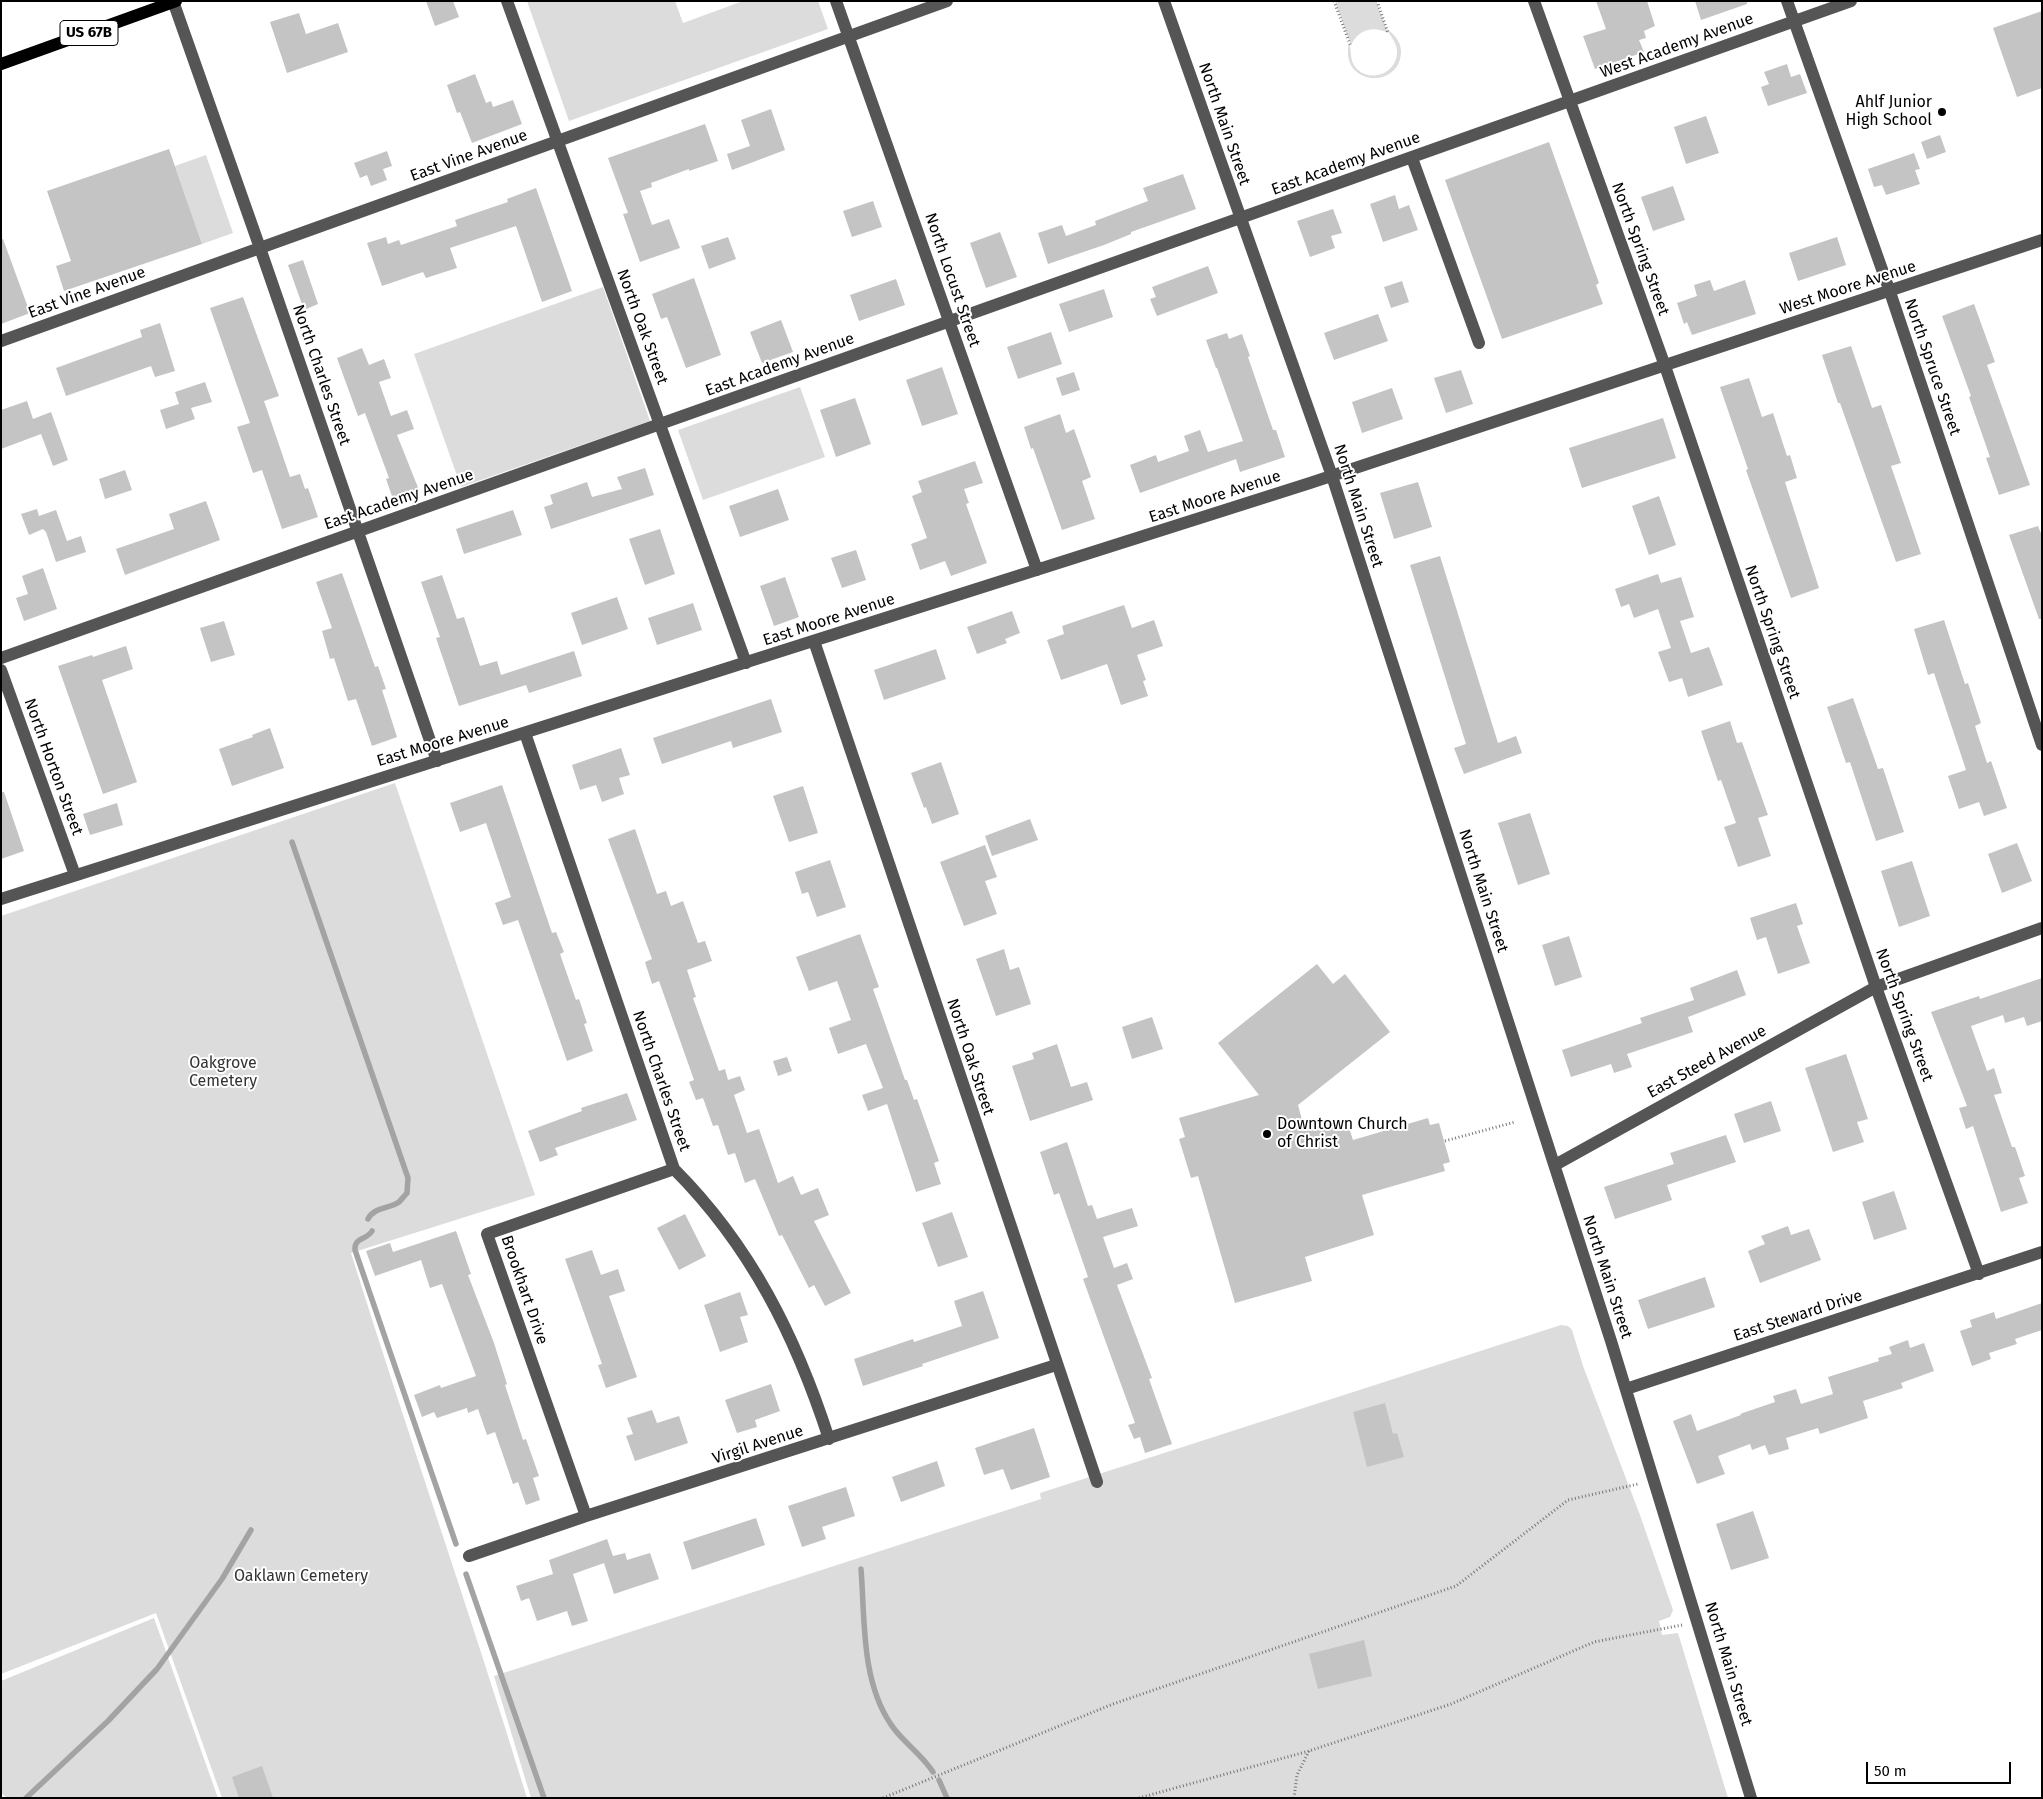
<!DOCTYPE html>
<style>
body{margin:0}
#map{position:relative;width:2043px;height:1799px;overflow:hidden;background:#fff;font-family:"Fira Sans",sans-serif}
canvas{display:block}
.frame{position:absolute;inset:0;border:2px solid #000;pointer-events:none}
.scale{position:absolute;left:1866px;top:1762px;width:145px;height:22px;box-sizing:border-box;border:2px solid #000;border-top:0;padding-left:6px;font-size:15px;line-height:18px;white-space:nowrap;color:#000;-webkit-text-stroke:4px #fff;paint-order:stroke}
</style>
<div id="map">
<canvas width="2043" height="1799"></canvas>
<div class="frame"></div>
<div class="scale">50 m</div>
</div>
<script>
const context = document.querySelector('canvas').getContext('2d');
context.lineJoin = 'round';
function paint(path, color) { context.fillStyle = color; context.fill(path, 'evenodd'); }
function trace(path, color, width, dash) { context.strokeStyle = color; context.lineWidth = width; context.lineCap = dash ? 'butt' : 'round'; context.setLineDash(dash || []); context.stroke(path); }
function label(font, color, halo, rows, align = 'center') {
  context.font = font + ' "Fira Sans",sans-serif'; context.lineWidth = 4; context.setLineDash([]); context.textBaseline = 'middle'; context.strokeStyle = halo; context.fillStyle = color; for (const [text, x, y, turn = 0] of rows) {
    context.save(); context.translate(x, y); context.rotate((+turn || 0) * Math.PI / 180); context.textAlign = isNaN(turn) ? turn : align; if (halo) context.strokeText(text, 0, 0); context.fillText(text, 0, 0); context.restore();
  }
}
const green = new Path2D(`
 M527,1H675L683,23L743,1H818L828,29L569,121Z
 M1335,1H1376L1388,33C1373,25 1358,30 1351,45Z
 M1387,29C1395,35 1401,42 1401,52C1400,90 1339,86 1349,43C1352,51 1349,60 1356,68C1370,83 1395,74 1397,54C1398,43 1391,38 1387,29Z
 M206,155L233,233L202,244L175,166Z
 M603,287L650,421L461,487L414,354Z
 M800,387L825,457L703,500L678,430Z
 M395,783L535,1195L351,1253C408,1435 471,1615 527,1798H222L156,1613L1,1674V916Z
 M1561,1325L1568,1326L1572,1330L1583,1366L1640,1515L1673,1610L1670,1617L1659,1621L1662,1635L1678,1633L1728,1798H531L494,1676L1041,1499L1040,1493Z
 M154,1618L218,1798H7L1,1793V1681Z`);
const stream = new Path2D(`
 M292,842L408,1178L407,1193C405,1195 402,1199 399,1202C389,1209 374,1207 368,1219
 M372,1231C367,1240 354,1237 355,1250L456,1544
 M861,1569C865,1619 861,1679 890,1723C900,1740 921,1753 933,1772
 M466,1574L544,1798
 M939,1780L947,1798
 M26,1798L108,1721L157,1669L222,1579L251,1530`);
const building = new Path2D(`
 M426,1H453L459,17L435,26Z
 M1596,1H1647L1655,26L1644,31L1646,38L1639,40L1644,52L1595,69L1583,36L1606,29Z
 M1695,1H1747V4L1701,20Z
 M2042,11V88L2017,97L1993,28Z
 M299,13L306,34L338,23L348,52L287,73L270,22Z
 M1787,64L1791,77L1800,74L1807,93L1768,106L1761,87L1769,84L1764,72Z
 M475,74L486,103L491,101L493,107L513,100L522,124L472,143L460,112L457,113L447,85Z
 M771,109L785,150L732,170L727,154L750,146L741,120Z
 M1706,116L1719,153L1686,164L1674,127Z
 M705,124L718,161L689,171V169L651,183L652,187L640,191L652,225L669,219L680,248L640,262L623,214L628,213L608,158Z
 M1940,135L1946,152L1927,159L1921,142Z
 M1549,142L1599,283L1596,285L1603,304L1502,339L1445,180Z
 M169,149L202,244L64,291L56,266L71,261L47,191Z
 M387,151L392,166L383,169L387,180L371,186L367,175L360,178L354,163Z
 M1914,153L1920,169L1915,170L1920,184L1886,195L1882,185L1874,187L1868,169Z
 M1183,174L1196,209L1131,232V234L1104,245L1048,264L1038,233L1062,225L1066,236L1096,225L1095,221L1148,201L1143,188Z
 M1673,186L1685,220L1653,231L1641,197Z
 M536,188L572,291L542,302L516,226L450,248L457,268L426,278L423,272L382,286L367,243L386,237L388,244L399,240L401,245L457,226L455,220L508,202L507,199Z
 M1395,195L1399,209L1409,205L1418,230L1383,242L1370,204Z
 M873,201L882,227L852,237L843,211Z
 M1333,209L1342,233L1331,236L1335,248L1310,257L1297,221Z
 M1000,232L1017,277L986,288L970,243Z
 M728,237L736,259L709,269L701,246Z
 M1837,237L1846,265L1798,281L1789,253Z
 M1,239H3L30,313L1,324Z
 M303,260L318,304L304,310L288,265Z
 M1208,266L1218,293L1157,316L1150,299L1156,297L1152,287Z
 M694,278L721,355L686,368L667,317L661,319L652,294Z
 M896,279L905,305L859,321L850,295Z
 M1710,280L1714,291L1745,280L1756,314L1692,335L1687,322L1684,324L1677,303L1697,296L1694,285Z
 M1402,281L1409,302L1391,308L1384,287Z
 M1104,289L1113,317L1069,332L1059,304Z
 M243,297L279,396L264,401L290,477L300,474L305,489L308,488L318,517L282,529L262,470L253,473L237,427L250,423L210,308Z
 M1974,304L1995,362L1987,365L2030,485L1999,495L1986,458L1990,457L1969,397L1971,396L1942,316Z
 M1378,314L1388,341L1334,360L1324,333Z
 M781,320L793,352L762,363L750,332Z
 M160,323L175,371L155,377L151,366L66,396L56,368L142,337L140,330Z
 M1051,332L1062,364L1018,379L1007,347Z
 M1227,333L1229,339L1242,334L1250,356L1248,357L1273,430H1276L1285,457L1240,472L1236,459L1140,493L1130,465L1156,455L1158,462L1189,451L1184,436L1200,430L1208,452L1243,441L1217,368H1216L1206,340Z
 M1851,346L1872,408L1881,405L1901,463L1891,466L1921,554L1896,562L1840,403H1838L1822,355Z
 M362,348L369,365L384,359L391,378L379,382L391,416L407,410L414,429L397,435L419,490L393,499L386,479L389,478L365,413L358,416L337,358Z
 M942,367L958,414L922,426L906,380Z
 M1461,370L1473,404L1446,413L1434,378Z
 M1074,372L1080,390L1062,396L1056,378Z
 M1749,378L1762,417L1773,413L1787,456L1790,455L1797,478L1785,482L1819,588L1791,598L1746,470L1748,469L1720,387Z
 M205,382L212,402L191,408L195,419L166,429L160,410L179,404L175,392Z
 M1392,388L1403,419L1362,433L1352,402Z
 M855,398L871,444L836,457L820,410Z
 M27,401L33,419L51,412L68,460L53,466L41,434L1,449V410Z
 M1060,414L1066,433L1074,429L1091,477L1082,481L1095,519L1062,530L1033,448L1031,449L1024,427Z
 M1663,418L1676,458L1582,488L1569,448Z
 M975,461L983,483L964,489L969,503L966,504L987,563L951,576L945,561L920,570L911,544L927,538L912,496L922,492L918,481Z
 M645,468L654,495L551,529L544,507L553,504L550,495L587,482L592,497L622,489L617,477Z
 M125,470L132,490L105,499L99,479Z
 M1418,482L1432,527L1394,539L1380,493Z
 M778,489L789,520L740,537L729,506Z
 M1659,496L1676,545L1649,555L1632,506Z
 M206,501L220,540L125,575L116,549L174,529L169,514Z
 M37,509L39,516L56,510L67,541L81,536L86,552L56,562L46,532L43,529L29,535L21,514Z
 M513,510L522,535L464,554L456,529Z
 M2038,526L2042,536V619H2039L2009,535Z
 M660,529L675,574L645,585L629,539Z
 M856,550L866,580L842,588L831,558Z
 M1440,556L1498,743L1516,736L1522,753L1464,774L1454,748L1466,744L1410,565Z
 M43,568L57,609L24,621L16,598L28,594L22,576Z
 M342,573L375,667L378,666L386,689L382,690L397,737L372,746L356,699L348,701L334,658L330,659L322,631L332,628L316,582Z
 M1658,574L1661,583L1681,577L1694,617L1680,621L1691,653L1709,647L1723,685L1688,697L1682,678L1669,682L1658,652L1671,648L1658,609L1634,618L1629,604L1621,607L1615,589Z
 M442,575L457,619L464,617L480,666L497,661L501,675L574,651L582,676L529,693L526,685L459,706L436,638L440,637L421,582Z
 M785,577L799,617L774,626L760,586Z
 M617,597L628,629L582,645L571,613Z
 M693,603L702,630L657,645L648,618Z
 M1124,605L1132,628L1154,620L1163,646L1137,655L1146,680L1143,681L1148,696L1121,705L1107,664L1061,680L1047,640L1064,634L1062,626Z
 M1012,611L1020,633L1005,639L1007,643L977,654L967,627Z
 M1944,620L1965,684L1968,683L1981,723L1975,726L1987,763L1991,761L2007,808L1984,816L1979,802L1959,809L1948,776L1966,770L1934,673L1928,675L1914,629Z
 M224,621L235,655L211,662L200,628Z
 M126,646L133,669L102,680L137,782L103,794L58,666L92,655L93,657Z
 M936,649L946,679L884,700L874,670Z
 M1853,698L1878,769L1883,768L1904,832L1876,841L1850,762L1846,763L1827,707Z
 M771,699L782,732L733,748L731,741L662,764L653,738Z
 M1730,721L1737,743L1742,742L1768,815L1758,818L1771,856L1738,867L1724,827L1736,823L1721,780L1718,781L1701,731Z
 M270,728L284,768L232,786L219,749L253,737L252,735Z
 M621,748L630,775L619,778L624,794L602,802L596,785L580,790L572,765Z
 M941,762L959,814L932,824L926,807L924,808L911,773Z
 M502,785L552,933L556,932L564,952L560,954L576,1000L579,999L587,1023L584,1024L593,1051L567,1061L518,920L503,925L495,903L511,897L486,823L460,832L450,803Z
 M803,786L818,833L789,842L773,796Z
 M1,792H4L24,851L1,859Z
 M117,803L123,825L90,835L83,814Z
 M1530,813L1550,874L1518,885L1498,823Z
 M1030,819L1038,840L992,856L985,836Z
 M635,829L657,894L666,891L671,906L683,901L698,943L705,941L712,961L687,970L696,997L693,998L719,1071L725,1069L728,1080L740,1076L745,1090L734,1095L747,1133L759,1129L778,1183L793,1176L801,1195L818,1188L829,1215L814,1221L851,1293L825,1306L814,1285L809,1288L782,1235L779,1236L755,1179L745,1183L735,1153L728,1155L718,1125L713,1126L703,1098L696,1100L689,1082L694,1080L659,981L652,984L645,962L652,959L608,839Z
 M2017,843L2032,881L2002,893L1988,854Z
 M985,845L997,877L985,881L997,914L964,926L940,862Z
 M830,860L846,907L817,917L808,892L802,894L795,872Z
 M1912,861L1930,916L1899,927L1881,871Z
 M1796,903L1803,924L1797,926L1810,963L1778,974L1766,937L1757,940L1750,918Z
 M860,934L879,987L873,989L905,1080H907L914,1100L917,1099L939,1161L934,1163L941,1184L916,1192L887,1104L868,1111L862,1095L883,1088L866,1044L838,1054L829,1028L851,1020L837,981L809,991L796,957Z
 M1569,936L1582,977L1555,986L1542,945Z
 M1004,949L1010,970L1019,967L1031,1004L996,1016L976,959Z
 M1317,964L1333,984L1345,974L1390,1032L1298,1105L1305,1131L1346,1119L1353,1140L1428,1118L1430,1125L1439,1123L1450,1162L1443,1164L1445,1171L1362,1195L1374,1235L1305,1257L1312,1281L1235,1303L1198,1176L1191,1178L1179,1139L1185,1137L1179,1118L1259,1095L1218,1043Z
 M1737,970L1746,995L1688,1017L1693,1032L1627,1054L1632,1067L1614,1073L1611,1064L1571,1077L1562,1050L1642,1023L1640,1018L1694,1000L1690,988Z
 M2042,978V1021L2027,1026L2024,1017L2005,1023L2003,1015L1971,1026L1987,1071L1994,1068L2002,1093L1994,1095L2012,1147H2015L2025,1176L2019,1178L2028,1203L2001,1212L1973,1126L1966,1129L1959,1108L1967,1106L1931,1012L1979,996L1980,999Z
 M1152,1017L1163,1049L1132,1059L1122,1027Z
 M1057,1044L1071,1087L1087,1082L1093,1100L1030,1121L1012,1066L1034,1059L1032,1053Z
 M1846,1054L1868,1119L1857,1122L1864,1142L1833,1152L1805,1068Z
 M787,1057L792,1071L778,1076L773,1061Z
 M627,1093L637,1120L555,1148L558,1155L540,1162L528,1131L582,1111L581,1108Z
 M1771,1101L1781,1131L1744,1143L1734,1114Z
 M1726,1135L1736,1162L1667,1185L1672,1200L1615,1219L1604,1187L1674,1164L1670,1153Z
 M1067,1142L1088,1206L1092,1205L1097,1219L1132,1208L1138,1226L1103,1237L1114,1268L1127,1263L1133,1279L1117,1285L1152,1378L1149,1379L1172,1444L1145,1453L1140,1437L1134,1439L1128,1425L1135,1423L1083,1279L1088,1277L1059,1193L1054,1195L1040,1152Z
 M1894,1191L1907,1229L1874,1240L1862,1202Z
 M952,1212L968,1257L938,1267L922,1223Z
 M685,1214L706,1256L679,1270L657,1228Z
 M1788,1226L1791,1235L1809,1229L1821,1260L1760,1283L1748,1251L1765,1244L1761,1236Z
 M456,1231L471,1274L468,1275L494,1343L507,1384L505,1385L523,1440L526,1439L539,1476L533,1478L540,1500L526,1505L518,1482L513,1484L495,1432L487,1435L478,1409L468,1413L467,1408L437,1418L434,1412L422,1417L414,1395L440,1385L441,1388L476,1376L442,1284L430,1288L421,1260L375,1276L366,1251L390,1243L393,1252Z
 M592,1250L601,1275L618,1269L625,1291L609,1296L637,1377L606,1388L598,1365L602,1364L565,1259Z
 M1705,1277L1715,1307L1648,1329L1638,1300Z
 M983,1291L999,1338L922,1364L923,1366L863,1386L854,1359L913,1339L914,1342L962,1326L954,1301Z
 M740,1292L748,1315L740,1317L748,1342L720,1352L704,1305Z
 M2042,1303V1330L2015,1339L2017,1344L1989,1353L1991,1359L1972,1366L1960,1331L1972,1327L1970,1320L1994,1312L1996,1319Z
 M1908,1340L1910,1348L1924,1343L1934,1371L1901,1383L1903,1388L1863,1401L1868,1418L1820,1434L1818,1428L1786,1438L1789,1449L1769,1455L1765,1445L1752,1450L1750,1444L1718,1456L1725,1474L1697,1484L1673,1421L1691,1414L1697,1431L1741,1415L1740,1414L1775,1402L1773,1396L1796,1389L1801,1404L1833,1394L1828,1377L1879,1361L1878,1358L1892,1354L1889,1347Z
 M771,1384L780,1411L755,1420L757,1427L737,1433L725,1400Z
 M1385,1403L1393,1434L1397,1433L1404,1457L1367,1467L1353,1412Z
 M652,1410L657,1423L679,1416L688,1443L635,1461L626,1436L633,1434L627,1418Z
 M1034,1428L1050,1477L1011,1490L1003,1469L984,1475L975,1448Z
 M937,1461L945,1486L901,1502L892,1477Z
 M846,1487L855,1516L822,1527L826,1539L802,1547L788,1506Z
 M1753,1511L1769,1558L1731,1570L1716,1524Z
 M756,1518L765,1545L692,1570L683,1542Z
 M607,1539L613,1556L625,1553L627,1560L650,1553L659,1579L614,1594L604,1563L573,1574L588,1621L572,1626L567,1611L537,1621L529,1598L521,1601L516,1586L553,1574L549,1560Z
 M1364,1640L1372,1676L1318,1689L1309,1654Z
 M262,1766L273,1798H239L232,1777Z`);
const path = new Path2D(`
 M1334,1L1351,47
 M1377,1L1388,33
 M1445,1141L1515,1122
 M883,1798L1113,1704L1456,1586L1568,1500L1638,1484
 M1139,1798L1309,1751L1451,1704L1594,1642L1682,1625
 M1294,1798L1297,1775L1309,1751`);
const minor = new Path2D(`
 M173,1L260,248L437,761
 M507,1L746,663
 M836,1L1037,570
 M1164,1L1332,476L1611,1341L1751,1798
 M1534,1L1665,366L1876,987L1979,1274
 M1787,1L1890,292L2042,745
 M1412,158L1479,343
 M1,341L947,1
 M814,641L1097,1482
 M1,658L1851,1
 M1,670L75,875
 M525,733L674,1169C751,1246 796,1337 829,1439
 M1,899L1310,483L2042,240
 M1555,1165L1876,987L2042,928
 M1626,1389L2042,1252
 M586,1516L487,1234L674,1169
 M469,1556L586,1516L1056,1365`);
const major = new Path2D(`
 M1,64L176,1`);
const markers = [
 [1942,112,5,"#000"],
 [1267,1134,5,"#000"]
];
const shields = [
 [89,33,58]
];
const shieldNames = [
 ["US 67B",89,33]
];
const streetNames = [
 ["West Academy Avenue",1677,46,-20],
 ["North Main Street",1224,124,71],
 ["East Vine Avenue",469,156,-20],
 ["East Academy Avenue",1346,164,-20],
 ["North Spring Street",1640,249,70],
 ["North Locust Street",952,280,71],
 ["West Moore Avenue",1848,288,-18],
 ["East Vine Avenue",87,293,-20],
 ["North Oak Street",642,327,70],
 ["East Academy Avenue",780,365,-20],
 ["North Spruce Street",1932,367,71],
 ["North Charles Street",321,375,71],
 ["East Moore Avenue",1215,497,-18],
 ["East Academy Avenue",399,500,-19],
 ["North Main Street",1358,506,72],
 ["East Moore Avenue",829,620,-18],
 ["North Spring Street",1772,632,71],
 ["East Moore Avenue",443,742,-17],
 ["North Horton Street",53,767,70],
 ["North Main Street",1483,891,72],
 ["North Spring Street",1904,1015,70],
 ["North Oak Street",970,1057,72],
 ["East Steed Avenue",1707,1062,-29],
 ["North Charles Street",661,1081,71],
 ["North Main Street",1607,1277,72],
 ["Brookhart Drive",524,1290,71],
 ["East Steward Drive",1798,1316,-18],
 ["Virgil Avenue",758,1445,-18],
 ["North Main Street",1728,1664,73]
];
const poiNames = [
 ["Ahlf Junior",1932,103],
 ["High School",1932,121],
 ["Downtown Church",1277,1125,"left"],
 ["of Christ",1277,1143,"left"]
];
const parkNames = [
 ["Oakgrove",223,1064],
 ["Cemetery",223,1082],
 ["Oaklawn Cemetery",301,1577]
];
paint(green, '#dcdcdc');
trace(stream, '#a3a3a3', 5.5);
paint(building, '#c4c4c4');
trace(path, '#777', 3, [1, 2.5]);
trace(minor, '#555', 12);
trace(major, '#000', 12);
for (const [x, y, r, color] of markers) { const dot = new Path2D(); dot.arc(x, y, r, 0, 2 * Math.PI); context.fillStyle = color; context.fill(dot); trace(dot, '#fff', 2); }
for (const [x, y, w] of shields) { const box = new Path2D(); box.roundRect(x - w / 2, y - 12.5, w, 25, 4); context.fillStyle = '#fff'; context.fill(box); trace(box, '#000', 1); }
label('bold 15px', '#000', null, shieldNames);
label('16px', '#000', '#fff', streetNames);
label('16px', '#000', '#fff', poiNames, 'right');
label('16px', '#333', '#fff', parkNames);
</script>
